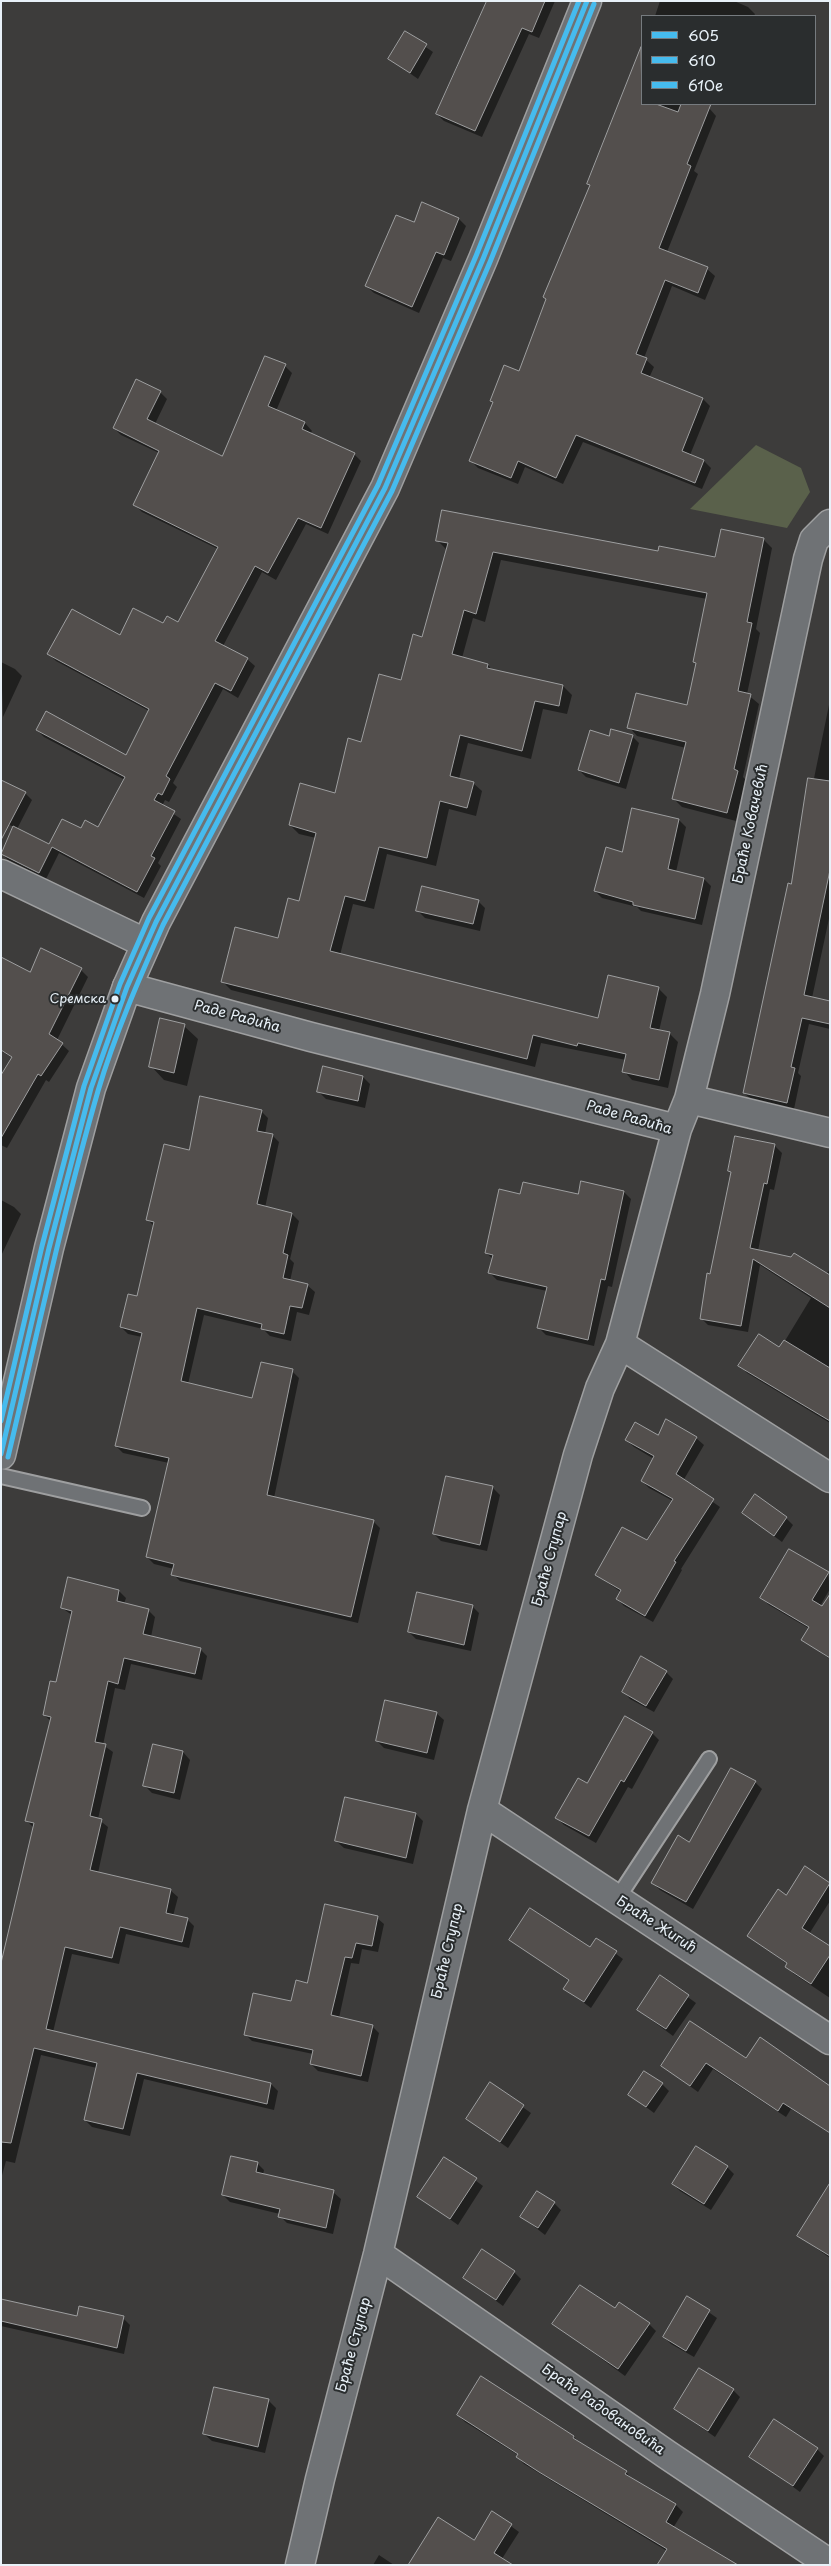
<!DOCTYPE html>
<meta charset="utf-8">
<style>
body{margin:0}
#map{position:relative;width:831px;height:2566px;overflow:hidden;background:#3d3c3b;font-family:"Playpen Sans",sans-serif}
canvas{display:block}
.frame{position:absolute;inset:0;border:2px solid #e8f1f8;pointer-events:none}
.legend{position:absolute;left:641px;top:15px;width:175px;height:90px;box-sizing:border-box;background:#2a2d2e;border:1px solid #767b7f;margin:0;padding:6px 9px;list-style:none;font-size:15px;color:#e8f1f8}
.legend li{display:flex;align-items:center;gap:10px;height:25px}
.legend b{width:25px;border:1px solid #767b7f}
</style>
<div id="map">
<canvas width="831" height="2566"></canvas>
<div class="frame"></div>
<ul class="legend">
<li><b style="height:6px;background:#46bbee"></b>605</li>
<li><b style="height:6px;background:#46bbee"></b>610</li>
<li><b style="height:6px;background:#46bbee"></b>610e</li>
</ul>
</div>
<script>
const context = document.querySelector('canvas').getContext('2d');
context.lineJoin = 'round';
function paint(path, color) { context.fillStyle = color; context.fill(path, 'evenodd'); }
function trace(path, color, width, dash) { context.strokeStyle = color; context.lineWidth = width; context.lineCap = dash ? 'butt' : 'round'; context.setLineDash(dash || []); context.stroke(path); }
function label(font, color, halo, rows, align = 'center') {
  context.font = font + ' "Playpen Sans",sans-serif'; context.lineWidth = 4; context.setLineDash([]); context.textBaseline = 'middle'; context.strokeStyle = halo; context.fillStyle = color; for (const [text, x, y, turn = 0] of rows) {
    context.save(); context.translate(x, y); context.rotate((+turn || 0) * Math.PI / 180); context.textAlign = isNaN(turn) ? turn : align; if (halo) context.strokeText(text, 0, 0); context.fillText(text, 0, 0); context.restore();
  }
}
const green = new Path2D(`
 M756,445L801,468L810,492L787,528L690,509Z`);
const shadow = new Path2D(`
 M486,1H555L539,38L529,34L482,137L444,121L437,114L458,64L461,66L486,6Z
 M660,1H734L748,7L755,14L754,16H655Z
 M405,33L433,52L418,79L390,59Z
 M642,47V104H711L709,108L716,116L694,171L698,174L667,252L707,269L715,276L705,300L672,286L644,358L654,367L649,378L703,399L710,406L690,455L704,461L711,468L702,489L583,442L563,484L525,467L518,484L478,468L471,461L494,403L491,401L519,372L591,186L588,184Z
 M423,204L459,219L466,226L451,261L443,258L419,313L374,293L366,286L414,224Z
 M285,366L292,373L276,411L305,423L312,431L310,434L354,454L361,461L328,534L306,524L276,580L262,572L223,646L247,659L255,666L238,698L223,689L173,783L177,787L169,802L165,800L162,806L181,819L158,863L161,866L144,898L59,853L46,879L8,860L1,853L14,827L1,821L25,793L32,800L17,829L50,846L82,830L99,829L125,780L44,737L37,730L127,757L149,711L56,661L49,654L164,625L179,623L218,549L142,512L135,505L159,453L121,435L114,428L160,392L167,399L155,424L222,458Z
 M763,539L772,548L756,629L760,633L747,694L759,704L743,777L746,780L736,821L682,807L673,798L686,748L637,736L629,727L688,707L697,665L694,662L707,599L501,560L485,622L473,618L462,658L488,665L493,671L563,686L572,695L567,714L543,709L531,759L468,743L459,779L473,783L482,791L476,816L449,809L436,866L387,854L374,909L353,904L340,955L599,1020L658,988L667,997L659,1031L669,1033L678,1042L668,1088L632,1080L624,1071L626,1060L541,1043L535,1067L231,990L223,982L279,940L300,903L316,838L299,834L290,825L336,794L362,743L402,682L423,638L447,550L437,540L658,553L716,558Z
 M1,662L15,669L22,676L3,717Z
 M830,700V914L812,998L830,1002V1029L809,1024L798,1073L801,1076L794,1109L752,1100L744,1093L792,886Z
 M632,736L639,743L626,789L586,777L579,770L610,737Z
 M679,820L686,827L676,872L704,879L711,886L702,925L641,911L637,907L602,898L595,891L623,853Z
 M478,901L485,908L480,931L425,918L417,910Z
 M42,950L81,970L88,977L57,1040L69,1051L49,1082L46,1080L7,1148L1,1145V1078L13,1058L1,1051V960L30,974Z
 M184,1026L198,1039L187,1086L164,1080L151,1066Z
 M363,1077L370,1084L365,1108L326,1099L319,1092Z
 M261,1111L268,1118L265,1134L272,1135L279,1142L265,1208L292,1214L299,1221L290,1259L294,1263L290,1281L307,1285L315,1292L309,1315L297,1312L291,1341L270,1336L263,1329L204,1315L188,1384L253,1399L292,1371L299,1378L274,1498L373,1521L380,1528L358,1623L180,1581L173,1574L174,1569L154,1564L147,1557L169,1463L123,1453L116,1446L142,1337L128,1334L121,1327L138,1297L154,1226L148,1220L190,1152Z
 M775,1146L782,1153L774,1190L770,1189L758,1251L826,1275L830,1269V1423L747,1373L740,1365L780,1349L811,1298L760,1265L748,1332L708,1325L701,1318L732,1173L729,1170Z
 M581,1183L624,1192L631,1199L612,1287L608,1286L594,1346L546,1335L539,1328L547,1291L497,1280L490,1273L493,1259L486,1253L521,1195L578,1196Z
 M1,1200L14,1207L21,1214L1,1256Z
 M667,1421L696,1438L704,1445L683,1481L720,1507L681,1569L682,1570L653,1622L624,1606L617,1599L621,1592L596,1575L647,1542L673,1501L649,1488L642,1481L654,1459L634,1447L626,1440L658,1436Z
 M493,1488L500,1495L487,1551L441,1541L434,1534Z
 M743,1513L786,1518L793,1525L782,1542Z
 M828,1573L830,1589L820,1606L830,1613V1659L803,1640L810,1629L769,1605L762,1598Z
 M119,1591L126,1598L124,1604L148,1610L155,1617L151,1637L200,1649L207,1656L202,1680L131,1664L125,1690L115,1688L103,1745L113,1752L98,1819L108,1827L98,1873L170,1890L178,1897L173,1916L187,1919L194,1926L189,1948L126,1934L119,1964L72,1954L53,2032L271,2084L278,2091L274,2110L144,2079L130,2136L92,2127L85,2120L97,2068L41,2055L15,2163L6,2161L1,2179V1969L34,1828L27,1821L52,1722L44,1715L57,1683L72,1615L62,1608Z
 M472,1606L479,1613L471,1651L416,1639L409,1632Z
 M666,1672L673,1679L654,1712L630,1699L623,1691Z
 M436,1713L444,1720L434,1760L384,1748L377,1741Z
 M652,1733L659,1740L632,1789L628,1787L596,1843L564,1825L557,1818L587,1785Z
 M183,1752L190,1760L180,1800L152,1793L145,1786Z
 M755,1782L762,1789L693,1909L660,1890L653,1883L690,1843Z
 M346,1798L416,1814L423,1821L413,1864L344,1848L336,1841Z
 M806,1868L830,1884V1901L809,1934L830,1948V1998L794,1974L787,1967L788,1965L749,1935L787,1896Z
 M377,1918L384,1924L378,1952L362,1949L359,1964L351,1963L339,2018L372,2026L379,2033L368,2082L318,2071L311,2064L313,2054L252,2041L245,2034L292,2002Z
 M596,1939L623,1959L591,2008L564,1988L569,1981L511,1940L590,1949Z
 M660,1977L696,2003L673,2036L638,2010Z
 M760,2039L813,2076L830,2133L791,2109L786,2117L713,2069L698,2092L662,2066L747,2060Z
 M490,2084L531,2113L508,2148L467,2119Z
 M662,2084L669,2091L654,2113L630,2095Z
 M445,2158L483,2186L458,2225L419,2197Z
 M257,2163L264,2170L263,2175L333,2192L341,2199L333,2234L287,2223L280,2216V2214L230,2202L223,2195Z
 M727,2167L734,2174L711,2210L680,2191L673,2184Z
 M830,2185V2258L799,2236Z
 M554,2203L561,2210L545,2235L522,2217Z
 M514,2272L521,2279L503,2306L465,2278Z
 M687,2297L717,2318L694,2357L671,2344L664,2337Z
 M1,2300L78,2318H123L130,2325L124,2354L1,2326Z
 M615,2310L649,2324L656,2331L625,2376L554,2324Z
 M215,2388L269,2401L276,2408L265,2453L212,2441L204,2434Z
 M733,2390L740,2397L715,2437L675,2409Z
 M458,2415L574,2437L581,2444L626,2472L633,2480L676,2505L683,2512L673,2528L667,2551L524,2464L517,2457L518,2455L465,2422Z
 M817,2449L824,2456L800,2492L751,2456Z
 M493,2513L519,2532L498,2565L475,2542Z
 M379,2555L394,2565H373Z`);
const building = new Path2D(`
 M487,1H545L532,32L522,28L475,131L436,114Z
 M405,31L427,44L410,73L388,59Z
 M641,47L642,104H656L678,112L681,104H711L687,164L691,166L659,248L708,267L698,293L665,280L636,354L647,358L641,373L703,398L682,451L704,460L695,483L576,435L556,478L518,461L511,478L469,461L493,402L490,401L504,365L519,371L546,299L543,297L590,185L587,184Z
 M422,202L459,218L444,255L436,252L412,307L365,286L396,215L414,222Z
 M265,356L286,364L268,406L305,422L302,429L355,453L321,528L298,518L268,573L255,566L215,641L248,658L231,691L215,683L166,776L170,779L162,795L158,793L154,800L175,811L151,856L155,858L137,892L52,847L39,873L1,854L13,826L49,844L62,819L81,828L85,820L98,827L125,777L36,730L46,711L126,755L149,709L47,654L72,609L120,635L133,608L163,623L167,616L178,622L218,547L133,505L159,451L113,428L136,379L161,391L147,419L222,456Z
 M442,510L658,551L659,546L715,557L721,529L764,538L747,622L752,623L738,691L751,694L734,769L738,771L727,813L672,799L686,742L627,728L636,693L687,705L696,663L693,662L707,593L493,552L476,614L464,610L452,654L488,664L487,668L563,685L559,706L535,701L522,751L460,735L450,776L474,782L467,808L440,801L427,858L379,847L365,901L345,896L330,951L598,1018L608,975L659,987L650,1028L670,1032L659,1080L622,1072L626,1054L578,1043L577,1046L533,1035L527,1059L221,982L235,927L278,938L288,898L299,901L316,833L289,825L300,783L335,793L348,738L361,742L379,674L401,680L413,634L422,637L448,543L436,541Z
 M611,729L633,735L619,783L578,770L590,730L609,736Z
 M808,778L830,781V870L804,995L830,1001V1024L802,1018L791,1067L795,1068L787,1103L743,1093L788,883L791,884Z
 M1,780L26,792L1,840Z
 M632,808L679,819L668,869L704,878L695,919L633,905V902L594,891L606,847L622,852Z
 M422,886L479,900L473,924L416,911Z
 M41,948L82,968L49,1034L63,1043L41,1076L38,1074L1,1138V1075L12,1057L1,1050V957L30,972Z
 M160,1018L185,1024L174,1073L149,1067Z
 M323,1066L363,1076L358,1101L317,1092Z
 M200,1096L262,1110L257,1131L273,1134L257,1204L292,1213L283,1253L288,1255L283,1278L308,1284L302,1308L290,1306L284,1334L261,1329L262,1324L197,1308L181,1381L252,1398L261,1362L293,1369L267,1495L374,1520L351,1617L171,1575L174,1564L146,1557L169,1458L115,1446L142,1333L120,1327L128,1294L137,1296L154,1222L146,1220L164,1144L189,1150Z
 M735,1136L775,1144L767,1184L764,1183L750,1248L791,1257L794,1253L830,1275V1308L753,1259L741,1326L700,1319L707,1273L710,1274L731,1172L728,1171Z
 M581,1181L624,1191L605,1280L601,1279L588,1340L537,1328L547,1287L488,1273L493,1255L485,1253L499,1189L520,1194L523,1182L578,1194Z
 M759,1334L779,1347L784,1340L830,1368V1421L738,1366Z
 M666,1419L697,1437L676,1474L714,1499L674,1561L676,1562L645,1616L616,1599L621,1590L595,1575L622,1527L647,1540L673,1499L641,1481L654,1456L625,1440L635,1422L658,1435Z
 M446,1476L493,1486L480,1545L433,1534Z
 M755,1494L787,1517L774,1536L742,1513Z
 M789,1549L829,1572L812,1600L822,1606L830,1594V1658L801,1640L809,1627L760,1598Z
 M68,1577L119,1590L117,1601L149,1609L143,1634L201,1648L195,1674L124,1658L118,1684L108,1681L95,1742L106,1744L90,1816L102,1819L90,1870L171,1889L166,1913L188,1918L182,1942L120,1927L112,1958L65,1947L46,2029L271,2083L267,2104L137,2073L123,2129L84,2120L97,2063L34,2048L11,2143L1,2142V1963L34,1823L25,1821L51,1717L43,1715L50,1681L56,1682L72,1611L61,1608Z
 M417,1592L473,1605L464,1645L408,1632Z
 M641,1656L667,1671L646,1706L622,1692Z
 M385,1700L437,1712L427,1753L376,1741Z
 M625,1716L653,1732L624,1782L621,1780L589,1836L555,1818L578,1778L587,1783Z
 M153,1744L183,1751L174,1793L143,1786Z
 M731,1768L756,1781L686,1902L651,1883L678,1835L689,1842Z
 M345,1797L416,1813L406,1858L335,1841Z
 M805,1866L830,1883L802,1928L830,1946V1955L811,1984L785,1967L787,1963L747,1936L778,1889L786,1895Z
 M325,1904L378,1916L372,1946L356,1943L352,1958L345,1957L331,2015L373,2025L361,2076L310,2064L313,2050L244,2035L253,1993L291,2001L296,1980L307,1983Z
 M530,1908L590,1947L596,1938L617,1951L584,2002L563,1989L569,1980L509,1940Z
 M660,1975L689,1995L666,2029L637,2010Z
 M690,2021L746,2058L760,2037L830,2086V2133L783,2103L778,2111L706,2063L690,2086L661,2066Z
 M644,2071L663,2083L646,2107L628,2095Z
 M490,2082L524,2105L500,2142L466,2119Z
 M696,2146L728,2166L704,2204L672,2184Z
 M231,2156L258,2162L256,2172L334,2190L326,2228L278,2217L280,2209L222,2195Z
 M444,2157L477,2178L450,2219L417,2197Z
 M830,2183V2256L797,2236Z
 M537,2191L555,2202L538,2228L520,2217Z
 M482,2249L515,2271L496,2300L463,2278Z
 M580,2285L615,2308L619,2302L650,2323L618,2369L552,2324Z
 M687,2296L710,2310L686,2351L663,2337Z
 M1,2299L77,2316L79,2306L124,2316L117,2348L1,2321Z
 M699,2368L734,2389L708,2431L674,2409Z
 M481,2376L574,2436L573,2438L627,2471L625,2474L676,2504L666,2522L738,2565H657L667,2549L539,2472L516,2457L518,2454L457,2415Z
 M214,2387L269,2399L258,2447L203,2434Z
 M774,2419L818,2448L793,2486L749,2457Z
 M492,2511L512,2524L494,2553L513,2565H408L438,2517L474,2540Z`);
const service = new Path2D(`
 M1,1476L142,1508
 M617,1899L709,1759`);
const minor = new Path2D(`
 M1,874L145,943
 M127,987L311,1037L677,1129
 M689,1099L830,1133
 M620,1344L830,1478
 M482,1810L830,2040
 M378,2254L666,2454L830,2564
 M300,2565L320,2479L378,2254L482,1810L578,1455L600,1388L620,1344L677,1129L689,1099L715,994L808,559L814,540L830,524`);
const secondary = new Path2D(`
 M1,1455L49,1248L91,1088L127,987L156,922L385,488L483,259L587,1`);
const bus1 = new Path2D(`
 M1,1454L49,1248L91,1088L127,987L156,922L385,488L483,259L587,1`);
const bus2 = new Path2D(`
 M8,1457C37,1335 63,1212 98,1091C115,1034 139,979 163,925L392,491L490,262L594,4`);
const bus3 = new Path2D(`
 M1,1421L42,1246L84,1086L120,984L149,918L378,485L476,256L579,1`);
const markers = [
 [115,999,4.5,"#e8f1f8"]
];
const busNames = [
 ["Сремска",106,999]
];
const streetNames = [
 ["Браће Ковачевић",751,824,-78],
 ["Раде Радића",237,1017,15],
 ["Раде Радића",629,1118,16],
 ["Браће Ступар",550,1559,-75],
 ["Браће Жигић",656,1925,33],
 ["Браће Ступар",448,1951,-77],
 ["Браће Ступар",354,2345,-75],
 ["Браће Радовановића",603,2410,35]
];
paint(green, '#5a614b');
paint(shadow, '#0007');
paint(building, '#534f4d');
trace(building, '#9e9fa0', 1);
trace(service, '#9e9fa0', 18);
trace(minor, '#9e9fa0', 31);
trace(secondary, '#9e9fa0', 31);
trace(service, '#6f7275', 14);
trace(minor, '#6f7275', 28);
trace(secondary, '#6f7275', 28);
trace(bus1, '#46bbee', 5);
trace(bus2, '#46bbee', 5);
trace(bus3, '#46bbee', 5);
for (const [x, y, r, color] of markers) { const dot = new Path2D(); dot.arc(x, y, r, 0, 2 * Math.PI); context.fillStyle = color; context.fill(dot); trace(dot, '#2a2d2e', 2); }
label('13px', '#e8f1f8', '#2a2d2e', busNames, 'right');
label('14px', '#e8f1f8', '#2a2d2e', streetNames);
</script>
